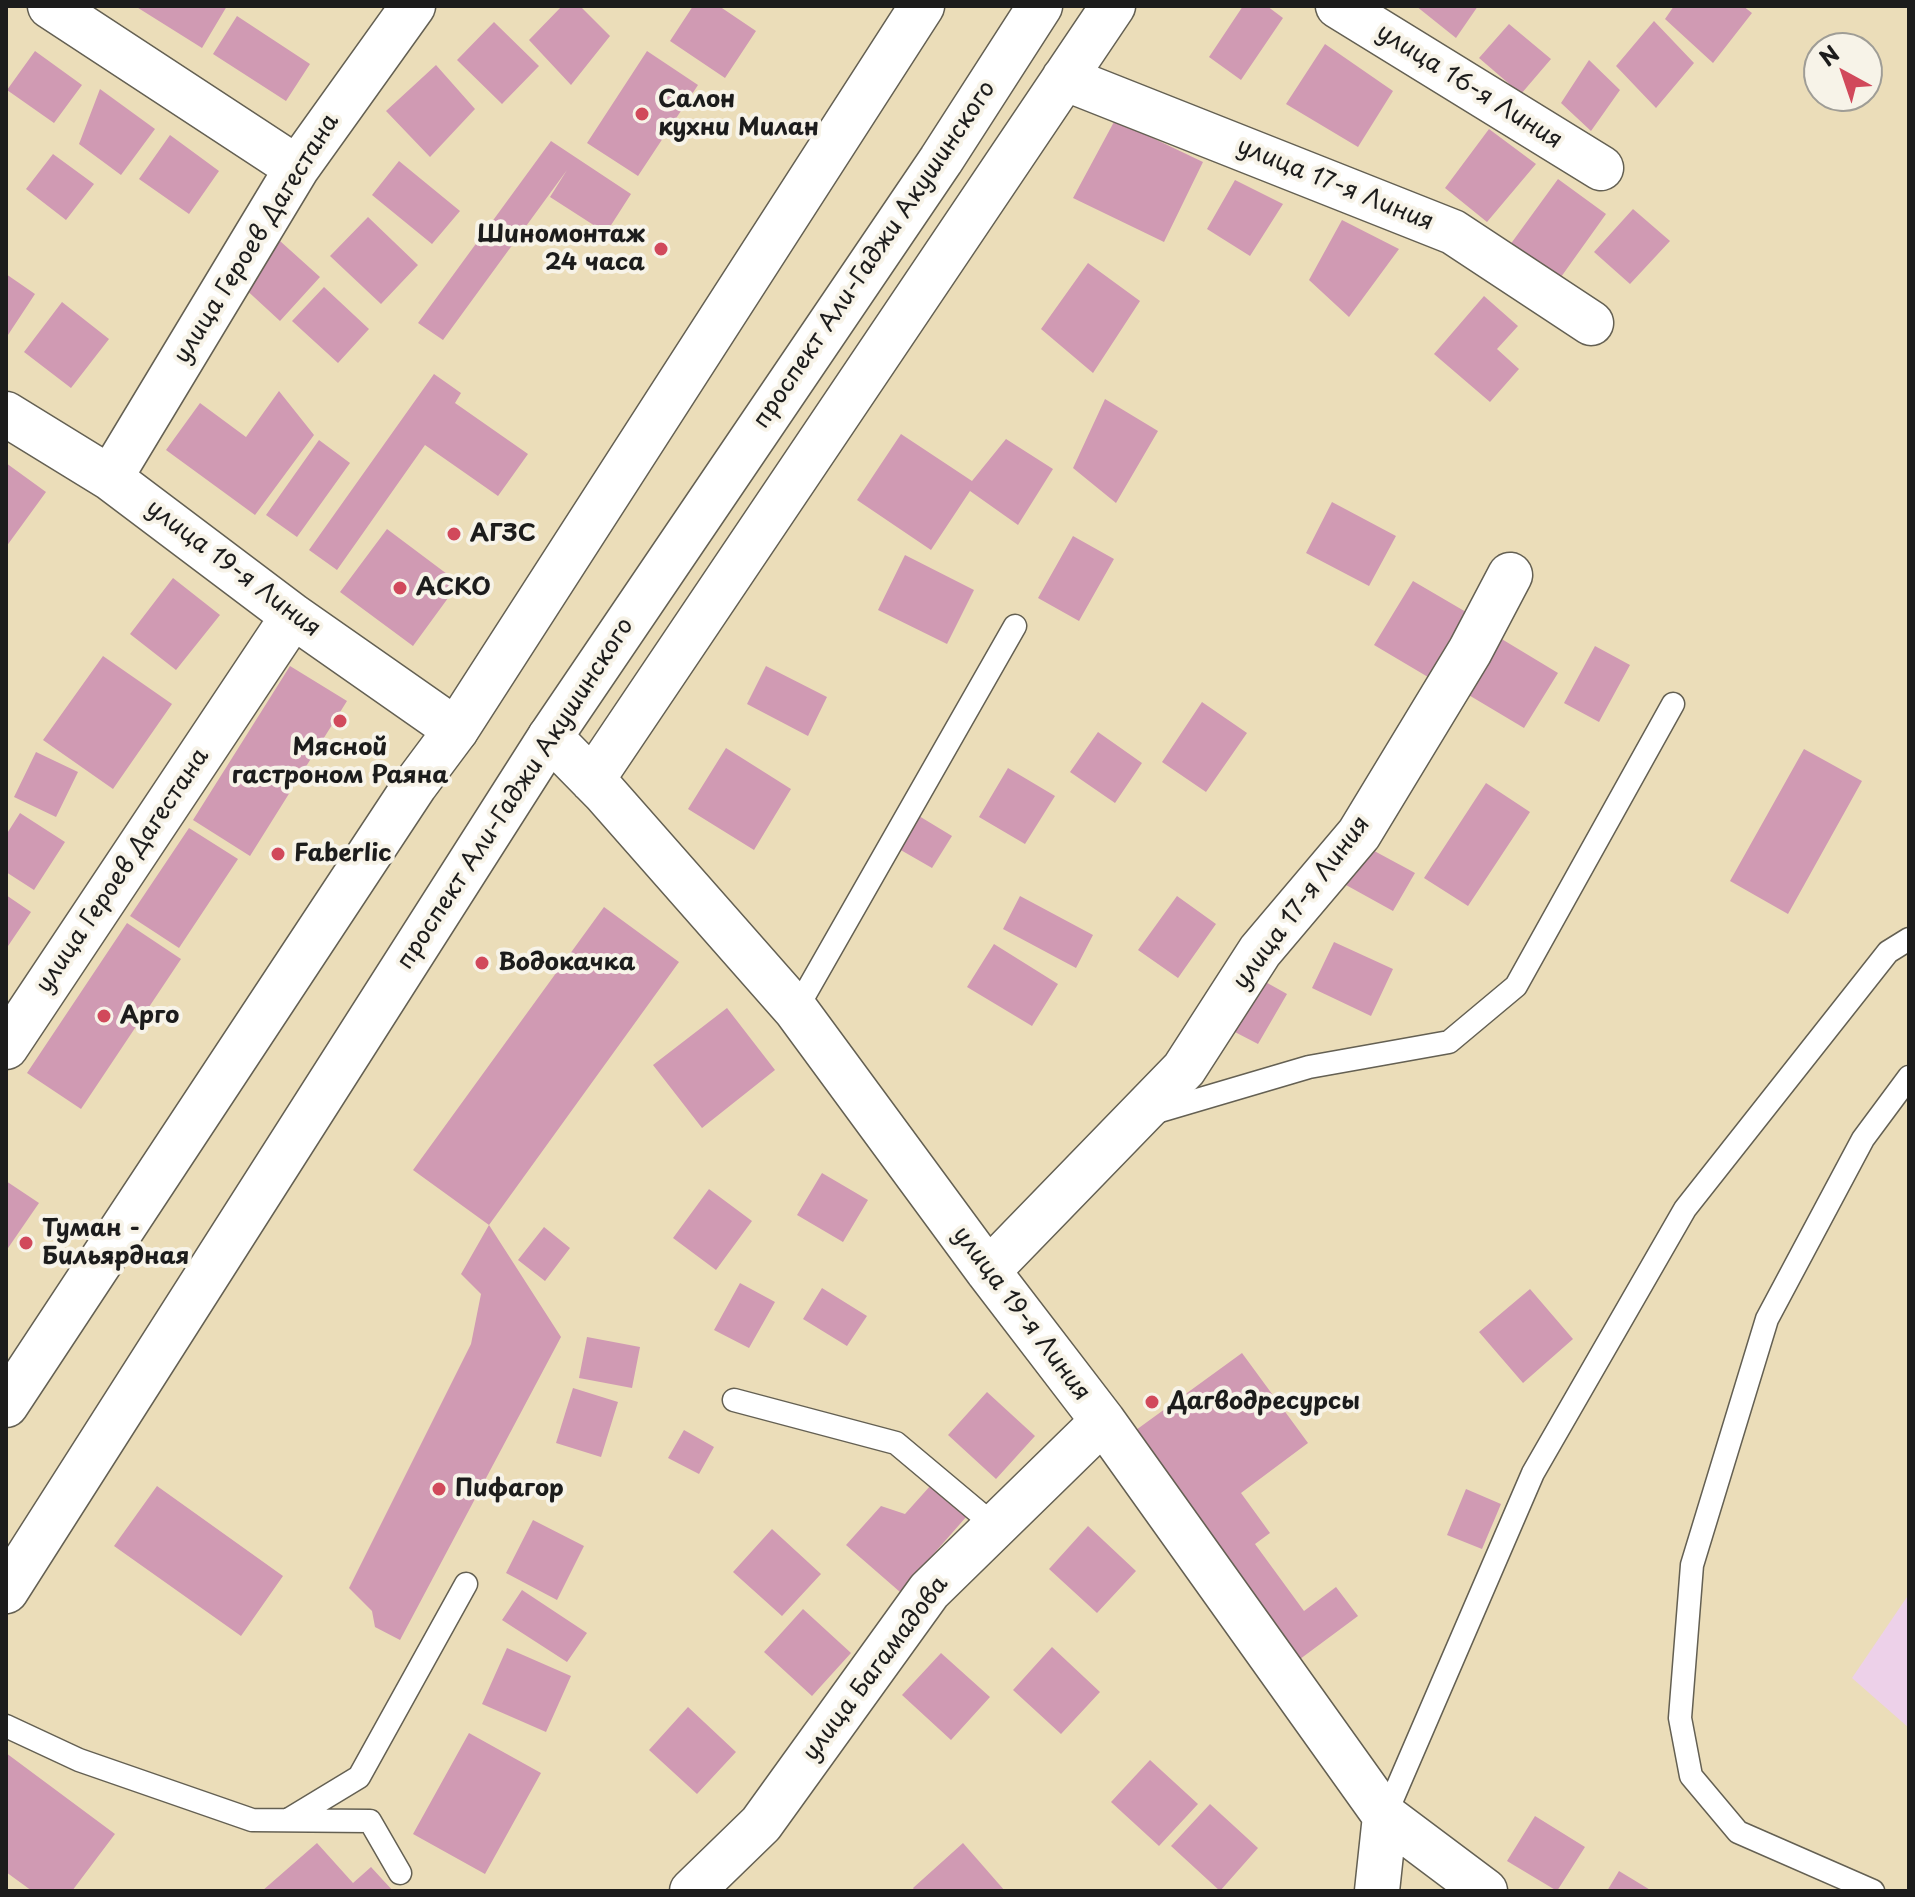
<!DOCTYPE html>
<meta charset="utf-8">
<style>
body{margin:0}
#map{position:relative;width:1915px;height:1897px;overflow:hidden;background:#ebddb9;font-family:"Playpen Sans",sans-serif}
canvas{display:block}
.frame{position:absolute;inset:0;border:8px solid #1c1c1c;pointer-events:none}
.north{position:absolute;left:1803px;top:32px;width:80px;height:80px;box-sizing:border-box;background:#f7f3e8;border:2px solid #9f9d96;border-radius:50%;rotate:320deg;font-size:22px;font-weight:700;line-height:32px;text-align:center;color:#1c1c1c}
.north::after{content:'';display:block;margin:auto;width:28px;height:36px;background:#d1495b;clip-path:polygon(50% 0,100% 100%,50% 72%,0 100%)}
</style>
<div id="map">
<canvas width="1915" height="1897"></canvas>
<div class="frame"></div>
<div class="north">N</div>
</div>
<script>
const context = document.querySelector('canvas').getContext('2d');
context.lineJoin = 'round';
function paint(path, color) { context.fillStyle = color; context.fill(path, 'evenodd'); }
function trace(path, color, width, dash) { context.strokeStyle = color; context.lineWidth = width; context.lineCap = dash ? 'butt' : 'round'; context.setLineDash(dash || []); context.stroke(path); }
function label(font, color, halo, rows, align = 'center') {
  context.font = font + ' "Playpen Sans",sans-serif'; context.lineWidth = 8; context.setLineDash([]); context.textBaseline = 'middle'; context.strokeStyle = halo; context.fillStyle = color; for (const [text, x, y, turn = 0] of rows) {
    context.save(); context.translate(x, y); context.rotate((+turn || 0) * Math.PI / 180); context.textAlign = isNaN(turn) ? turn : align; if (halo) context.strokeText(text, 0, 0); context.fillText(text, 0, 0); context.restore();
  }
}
const built = new Path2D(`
 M1909,1594V1728L1852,1678Z`);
const building = new Path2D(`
 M135,6H227L202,48Z
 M562,6H580L610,36L571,85L529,40Z
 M693,6H719L756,31L725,78L670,41Z
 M1243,6H1267L1283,18L1241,80L1209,57Z
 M1416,6H1478L1456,38Z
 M1674,6H1743L1752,13L1713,63L1665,19Z
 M237,16L310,64L286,101L213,54Z
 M1654,21L1694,63L1656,108L1616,66Z
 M494,22L539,66L502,104L457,60Z
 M1509,24L1551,59L1521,94L1479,58Z
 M1325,44L1393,91L1358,147L1286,104Z
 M35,51L82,85L54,123L7,90Z
 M647,51L698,85L638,176L587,143Z
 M1589,60L1620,90L1591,131L1561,103Z
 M436,65L475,109L430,157L386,111Z
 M100,89L155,129L121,175L79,144Z
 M1115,120L1203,162L1164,242L1073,198Z
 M1489,129L1536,164L1487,222L1445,188Z
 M170,135L219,171L189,214L139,179Z
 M551,141L631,194L606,233L550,197L567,170L443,340L418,323Z
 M53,154L94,184L66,220L26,189Z
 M399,161L460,211L432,244L372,195Z
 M1558,179L1606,214L1556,284L1507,249Z
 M1235,180L1283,204L1250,256L1207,229Z
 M1633,209L1670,241L1630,284L1594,252Z
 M368,217L418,265L381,304L330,256Z
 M1342,220L1399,249L1349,317L1309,280Z
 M280,241L320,277L280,321L241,285Z
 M1088,263L1140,301L1093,373L1041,329Z
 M6,274L35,294L6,338Z
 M324,287L369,329L338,363L292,321Z
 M1484,296L1518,326L1497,349L1519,369L1490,402L1434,354Z
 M62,302L109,339L71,388L24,352Z
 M434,374L461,393L455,403L528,454L498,496L425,445L337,570L309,550Z
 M279,391L314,435L255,515L166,450L200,403L246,437Z
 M1105,399L1158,431L1116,503L1073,468Z
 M901,434L972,481L1006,439L1053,469L1018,525L970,491L931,550L857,500Z
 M319,440L350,463L297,537L266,515Z
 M6,463L46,492L6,547Z
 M1332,502L1396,536L1369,586L1306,553Z
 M387,529L459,583L413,646L340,592Z
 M1073,536L1114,559L1079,621L1038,598Z
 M905,555L974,590L947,644L878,610Z
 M173,578L220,615L176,670L130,634Z
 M1413,581L1466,612L1428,677L1374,645Z
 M1500,638L1558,673L1524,728L1467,694Z
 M1595,646L1630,665L1599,722L1564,703Z
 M103,656L172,704L113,789L43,740Z
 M290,666L347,701L250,856L193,820Z
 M766,666L827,697L808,736L747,704Z
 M1202,702L1247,733L1206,792L1162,762Z
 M1098,732L1142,763L1115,803L1070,772Z
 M726,748L791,789L754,850L688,809Z
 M1804,749L1862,781L1788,914L1730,881Z
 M36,752L78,772L56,817L14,797Z
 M1008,768L1055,796L1025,844L979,817Z
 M1486,783L1530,812L1468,906L1424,878Z
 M20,813L65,842L34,890L6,872V835Z
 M919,816L952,836L932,868L899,849Z
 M189,828L238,859L179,948L130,916Z
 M1367,847L1415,873L1393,911L1346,885Z
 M6,895L31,912L6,949Z
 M1020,896L1093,935L1076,968L1003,929Z
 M1177,896L1216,924L1178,978L1138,950Z
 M604,907L679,962L489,1225L561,1337L400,1640L375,1627L372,1611L349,1588L471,1344L481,1294L461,1274L489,1225L413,1170Z
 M127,923L181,959L81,1109L27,1073Z
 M1334,942L1393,969L1371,1016L1312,988Z
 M994,944L1058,984L1032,1026L967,987Z
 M1262,980L1287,994L1258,1044L1233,1031Z
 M727,1008L775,1070L702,1128L653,1065Z
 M822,1173L868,1200L843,1242L797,1215Z
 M6,1181L39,1203L6,1251Z
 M709,1189L752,1221L716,1270L673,1238Z
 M544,1227L570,1248L545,1281L518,1260Z
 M740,1283L775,1302L749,1348L714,1330Z
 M822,1288L867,1316L847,1346L803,1319Z
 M1530,1289L1573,1339L1523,1383L1479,1332Z
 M587,1337L640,1347L632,1388L579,1378Z
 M1242,1353L1308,1443L1241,1493L1270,1533L1255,1544L1304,1611L1336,1587L1358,1616L1292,1665L1125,1438Z
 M573,1388L618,1402L601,1457L556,1443Z
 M987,1392L1035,1436L996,1479L948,1435Z
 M684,1430L714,1447L699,1474L668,1458Z
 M931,1485L967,1516L900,1592L846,1545L881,1506L905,1514Z
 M157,1486L283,1576L241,1636L114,1546Z
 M1466,1489L1501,1504L1482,1549L1447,1535Z
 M533,1520L584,1546L557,1600L506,1573Z
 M1088,1526L1136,1571L1097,1613L1049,1569Z
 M772,1529L821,1574L782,1616L733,1572Z
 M522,1590L587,1633L567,1662L502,1620Z
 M803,1609L851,1653L812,1696L764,1652Z
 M1052,1647L1100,1692L1061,1734L1013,1690Z
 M507,1648L571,1676L546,1732L482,1704Z
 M941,1653L990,1697L951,1740L902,1695Z
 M688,1707L736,1752L697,1794L649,1750Z
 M469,1733L541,1773L485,1874L413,1834Z
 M6,1753L115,1834L72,1891H32L6,1872Z
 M1150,1760L1198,1804L1159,1846L1111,1802Z
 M1210,1804L1258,1848L1220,1891L1171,1846Z
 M1535,1816L1585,1847L1557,1891L1507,1861Z
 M317,1843L353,1883L371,1867L393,1891H262Z
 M963,1843L1005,1891H915L913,1888Z
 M1619,1871L1652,1891H1607Z`);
const lane = new Path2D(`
 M796,1010L1015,626
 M1153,1113L1309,1067L1449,1042L1516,986L1673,704
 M734,1400L896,1443L995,1526
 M6,1726L79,1760L252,1820L370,1821L400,1873
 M1385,1816L1533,1473L1685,1209L1888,952L1909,939
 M288,1820L359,1777L466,1584
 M1873,1891L1738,1832L1691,1776L1680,1718L1692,1565L1767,1319L1863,1139L1909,1077`);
const street = new Path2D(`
 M50,6L297,168
 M1338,6L1601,168
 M1064,78L1453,232L1591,323
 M6,414L110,478L293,616L456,730
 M110,478L297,168L413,6
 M550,737L604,792L796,1010L988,1271L1103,1421L1385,1816L1485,1891
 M592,780L1113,6
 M6,1047L293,616
 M988,1271L1184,1069L1260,951L1359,834L1470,651L1510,575
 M692,1891L761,1824L929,1591L1103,1421
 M1377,1891L1385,1816`);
const primary = new Path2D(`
 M6,1405L415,785L456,730L922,6
 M6,1591L550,737L941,160L1040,6`);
const markers = [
 [642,114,8,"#d1495b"],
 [661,249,8,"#d1495b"],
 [454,534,8,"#d1495b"],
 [400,588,8,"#d1495b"],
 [340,721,8,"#d1495b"],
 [278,854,8,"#d1495b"],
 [482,963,8,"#d1495b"],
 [104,1016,8,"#d1495b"],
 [26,1243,8,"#d1495b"],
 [1152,1402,8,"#d1495b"],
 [439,1489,8,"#d1495b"]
];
const streetNames = [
 ["улица 16-я Линия",1469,87,32],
 ["улица 17-я Линия",1335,185,22],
 ["улица Героев Дагестана",257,239,-58],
 ["проспект Али-Гаджи Акушинского",875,255,-56],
 ["улица 19-я Линия",233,569,37],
 ["проспект Али-Гаджи Акушинского",516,794,-57],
 ["улица Героев Дагестана",123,871,-56],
 ["улица 17-я Линия",1302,903,-53],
 ["улица 19-я Линия",1021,1314,53],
 ["улица Багамадова",876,1669,-53]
];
const poiNames = [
 ["Салон",658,100],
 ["кухни Милан",658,128],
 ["Шиномонтаж",645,235,"right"],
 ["24 часа",645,263,"right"],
 ["АГЗС",470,534],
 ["АСКО",416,588],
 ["Мясной",340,748,"center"],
 ["гастроном Раяна",340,776,"center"],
 ["Faberlic",294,854],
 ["Водокачка",498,963],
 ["Арго",120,1016],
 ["Туман -",42,1229],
 ["Бильярдная",42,1257],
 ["Дагводресурсы",1168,1402],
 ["Пифагор",455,1489]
];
paint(built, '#edd1e9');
paint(building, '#d09ab3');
trace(lane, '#646053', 25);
trace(street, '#646053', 47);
trace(primary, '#646053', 47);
trace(lane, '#fff', 22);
trace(street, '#fff', 44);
trace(primary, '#fff', 44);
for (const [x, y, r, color] of markers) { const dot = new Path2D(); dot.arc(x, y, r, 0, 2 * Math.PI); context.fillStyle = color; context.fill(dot); trace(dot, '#f7f3e8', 3); }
label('24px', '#1c1c1c', '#f7f3e8', streetNames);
label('bold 24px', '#1c1c1c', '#f7f3e8', poiNames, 'left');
</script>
